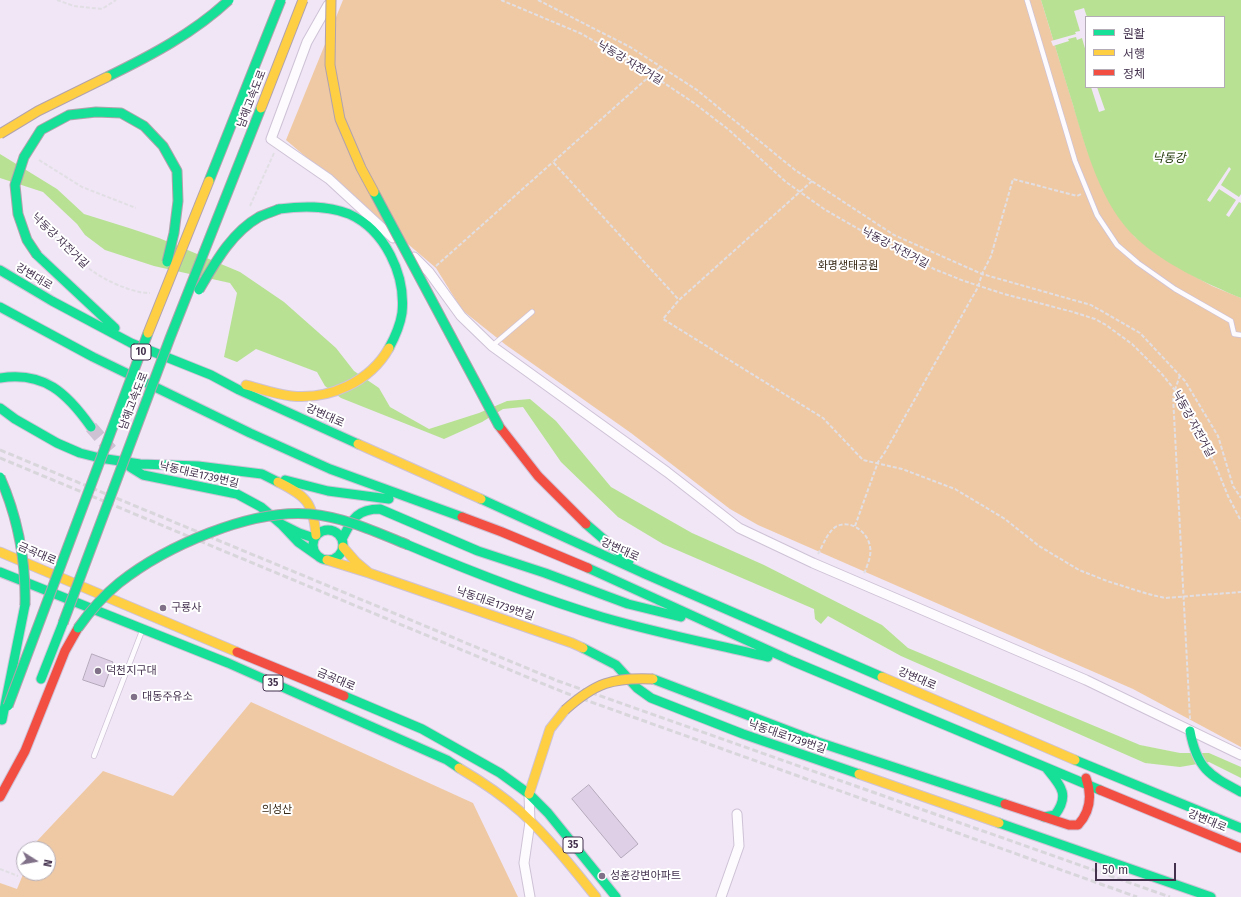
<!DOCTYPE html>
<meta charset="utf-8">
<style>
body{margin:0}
#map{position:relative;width:1241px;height:897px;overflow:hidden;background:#f0e6f6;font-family:"Fira Sans","Noto Sans KR",sans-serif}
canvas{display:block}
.legend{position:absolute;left:1085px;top:16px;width:140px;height:72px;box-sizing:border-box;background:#fff;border:1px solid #b4adb8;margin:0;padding:5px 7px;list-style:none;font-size:12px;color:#43314d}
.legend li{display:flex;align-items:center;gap:8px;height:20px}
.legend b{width:20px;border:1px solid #b4adb8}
.north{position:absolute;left:16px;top:841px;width:40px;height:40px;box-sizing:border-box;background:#fff;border:1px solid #b4adb8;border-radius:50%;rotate:101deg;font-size:11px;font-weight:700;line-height:16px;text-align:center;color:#43314d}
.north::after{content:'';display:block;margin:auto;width:14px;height:18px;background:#807088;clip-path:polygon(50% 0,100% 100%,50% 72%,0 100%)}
.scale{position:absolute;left:1095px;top:863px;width:81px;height:18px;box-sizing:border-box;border:2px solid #43314d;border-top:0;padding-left:5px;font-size:12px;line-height:14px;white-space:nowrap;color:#43314d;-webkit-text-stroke:3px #fff;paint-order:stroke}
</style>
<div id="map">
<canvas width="1241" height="897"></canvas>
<ul class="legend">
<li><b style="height:5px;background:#16e098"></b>원활</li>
<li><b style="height:5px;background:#ffcf43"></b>서행</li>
<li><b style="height:5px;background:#f24e42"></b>정체</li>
</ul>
<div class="north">N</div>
<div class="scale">50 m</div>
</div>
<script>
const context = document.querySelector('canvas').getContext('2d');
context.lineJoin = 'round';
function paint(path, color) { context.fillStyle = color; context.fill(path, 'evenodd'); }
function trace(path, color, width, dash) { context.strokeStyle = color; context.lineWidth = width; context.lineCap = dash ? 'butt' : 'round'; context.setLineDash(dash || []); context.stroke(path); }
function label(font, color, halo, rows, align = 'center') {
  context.font = font + ' "Fira Sans","Noto Sans KR",sans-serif'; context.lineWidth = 4; context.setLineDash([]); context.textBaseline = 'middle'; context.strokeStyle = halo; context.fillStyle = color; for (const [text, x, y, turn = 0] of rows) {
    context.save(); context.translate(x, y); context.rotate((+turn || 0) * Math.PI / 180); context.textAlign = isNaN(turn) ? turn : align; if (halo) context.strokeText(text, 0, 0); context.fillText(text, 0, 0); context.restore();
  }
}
const green = new Path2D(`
 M343,0H1041L1086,147L1107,197L1120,218L1135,237L1183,270L1212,286L1241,298V747L1133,689L758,525L730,509L631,433L506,345L462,310L436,268L286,140Z
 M251,702L473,803L518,897H0V883L17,889L24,872L48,873V849H34L36,842L103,771L173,796Z`);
const water = new Path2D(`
 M1041,0H1241V298C1205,283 1164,264 1136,238C1101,205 1086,149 1073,105C1062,70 1052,35 1041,0ZM1086,17H1224V87H1086Z
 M0,154L57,189L84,214L129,228L159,238L240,272L284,302L336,348L354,371L379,388L390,407L429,429L479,413L507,401L530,399L556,421L611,487L692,533L764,565L882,625L908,648L1140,745L1180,753H1209L1241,767V778L1209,762L1180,767L1145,763L901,656L828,616L821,624L815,619L814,609L663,544L618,517L561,462L523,407L503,409L482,422L444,439L341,398L325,386L317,372L256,349L237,362L224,357L237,293L230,283L154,266L105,250L85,235L77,224L43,192L0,178Z`);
const pier = new Path2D(`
 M1084,8L1087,17H1086V52L1082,38L1077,40L1076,37L1068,39L1069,41L1053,46L1051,41L1076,34L1075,32L1080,31L1074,11Z
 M1091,87H1097L1105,110L1099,112Z
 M1229,167L1231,169L1221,185L1239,197L1241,194V203L1239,202L1229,217L1226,215L1236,200L1219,189L1210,202L1207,200Z`);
const building = new Path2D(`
 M92,654L113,662L104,687L83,680Z
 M589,785L638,844L621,858L572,799Z`);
const secondaryTunnel = new Path2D(`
 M91,427L111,450`);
const path = new Path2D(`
 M57,0L74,6L102,9L116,0
 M501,0L582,34L658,79L694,103L729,130L786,182L824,209L862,231L934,269L964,281L1004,294L1073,312L1095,319L1106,325L1132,344L1161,373L1179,395L1199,430L1215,464L1228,496L1241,521
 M538,0L630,47L697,90L795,170L894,235L982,274L1091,305L1140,333L1185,381L1218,436L1233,486L1241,498
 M660,67L553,162L679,300
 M39,160L82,187L136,208
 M812,181L679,300L663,319L823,418L863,460L902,469L955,489L1005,519L1039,546L1079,570L1107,581L1148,594L1165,598L1241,592
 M250,206L274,153
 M33,214C62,241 79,269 118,285C128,289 139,293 150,293
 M436,266L553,162
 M1180,375L1173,396L1190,719
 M855,526L878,462L885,452L978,287L982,274L991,256L1013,179L1077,196L1081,194
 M818,554C822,547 826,536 832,530C845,516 868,530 870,547C872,555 867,566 864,574
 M0,869L18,876`);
const lane = new Path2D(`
 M1027,0L1075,161L1097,215L1117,245L1138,263L1175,289L1231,321L1234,334L1241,335
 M492,346L532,312
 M94,756L142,631`);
const street = new Path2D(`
 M328,5L307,42L271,139L329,179L393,238
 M414,257L429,272L461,316L492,346L667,472L739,528L813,563L1086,680L1241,755
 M529,794L530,822L524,863L530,897
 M721,897L739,846L737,814`);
const fast = new Path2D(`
 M279,209C302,206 326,205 349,214C385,230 406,275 402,313C400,326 395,337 389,348
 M37,255L115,328
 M0,270L52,301L131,343L211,375L239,390L358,444
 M0,307L93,357L250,433L330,469L462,517
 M0,378C44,371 67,393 91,427
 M0,408L15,419L57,443L80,453L100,458L140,464L198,466L262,474L278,482
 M130,467L143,475L237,494L261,507L281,524
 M285,480L328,491L389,499
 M481,499L645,574L882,677
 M586,524L629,561
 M313 545a15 15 0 1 1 30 0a15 15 0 1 1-30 0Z
 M314,538L299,533L281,524L298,542L318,556
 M342,539C352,520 356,509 380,509L478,551L545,573L628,604L681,617
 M408,545C472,572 536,597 602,617C657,633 713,644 768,657
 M588,568L792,661L1100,790
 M0,572L228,663L447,760L459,768
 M583,648L616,665L637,688L651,698L743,734L859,774
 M41,679L63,623
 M653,679L818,742L1005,804
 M344,696L422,729L500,773L529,794L548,813L616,897
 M2,720L25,605
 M1190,731C1197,769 1209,775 1241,792
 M1075,760L1241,828
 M1044,817L1055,815C1070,795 1061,786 1047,769
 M999,823L1211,897`);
const slow = new Path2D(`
 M246,385C261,389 275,394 291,396C329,400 370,382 389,348
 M358,444L481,499
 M278,482C306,496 313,502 316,535
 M0,552L237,652
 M327,560L369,573L356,562L343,547
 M369,573L572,643L583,648
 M882,677L1075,760
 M459,768C481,781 502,795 521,812C549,838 573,868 596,897
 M859,774L999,823
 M529,794L550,729L565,710`);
const jam = new Path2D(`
 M499,426L538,476L586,524
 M462,517L502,532L588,568
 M237,652L344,696
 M1100,790L1241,848
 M0,797L25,751L65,651L78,628
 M1005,804L1069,825H1078C1091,811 1092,795 1086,778`);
const rail = new Path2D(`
 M0,450L558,681L1170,897
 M0,458L563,692L1137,897`);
const fastBridge = new Path2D(`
 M107,77C150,56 194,33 229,0
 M209,181L281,0
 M374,192L499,426
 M37,255L27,240L18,214L15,185L24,157L41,130L69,115L96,112L121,113L144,126L163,146L177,171L178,201L174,233L167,262
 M199,290C215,263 231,233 259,217C265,214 272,212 279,209
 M0,477C18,518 26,560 25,605
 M63,623L170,338L261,108
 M78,628C90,611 103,596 119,583C166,546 250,509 310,514C344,517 376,532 408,545
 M8,706L148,333`);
const slowBridge = new Path2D(`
 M331,0L330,65L340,119L361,168L374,192
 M261,108L303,0
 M0,134L38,111L107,77
 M148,333L209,181
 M565,710C595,683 613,677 653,679`);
const markers = [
 [163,608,4,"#807088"],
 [98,671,4,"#807088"],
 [134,697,4,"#807088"],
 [602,876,4,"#807088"]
];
const shields = [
 [141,352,20],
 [273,683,20],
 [573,845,20]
];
const shieldNames = [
 ["10",141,352],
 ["35",273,683],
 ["35",573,845]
];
const streetNames = [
 ["낙동강 자전거길",630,63,31],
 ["남해고속도로",252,99,-69],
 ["낙동강 자전거길",60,241,44],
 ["낙동강 자전거길",895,248,28],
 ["강변대로",34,277,31],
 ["남해고속도로",134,401,-69],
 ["강변대로",325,416,24],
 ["낙동강 자전거길",1193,424,61],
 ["낙동대로1739번길",199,475,13],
 ["강변대로",620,550,24],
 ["금곡대로",37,554,23],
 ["낙동대로1739번길",495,604,19],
 ["강변대로",917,679,23],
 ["금곡대로",336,680,23],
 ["낙동대로1739번길",787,737,19],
 ["강변대로",1207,821,22]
];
const parkNames = [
 ["화명생태공원",848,266],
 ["의성산",277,810]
];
const poiNames = [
 ["구룡사",171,608],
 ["덕천지구대",106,671],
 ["대동주유소",142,697],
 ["성훈강변아파트",610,876]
];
const waterNames = [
 ["낙동강",1169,159]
];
paint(green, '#efc9a4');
paint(water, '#b8e194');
paint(pier, '#f0e6f6');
paint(building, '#decfe6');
trace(building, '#b4a8bb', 1);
trace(secondaryTunnel, '#cdc2d4', 13, [13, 6]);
trace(lane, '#cec2d6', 6);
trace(street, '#cec2d6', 11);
trace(fast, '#cec2d6', 11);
trace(slow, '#cec2d6', 11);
trace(jam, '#cec2d6', 11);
trace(path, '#e2dfe4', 2, [4, 2]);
trace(lane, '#fdfbfe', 4.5);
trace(street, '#fdfbfe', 9);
trace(fast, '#16e098', 9);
trace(slow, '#ffcf43', 9);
trace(jam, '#f24e42', 9);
trace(rail, '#d9d6db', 3, [6, 3]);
trace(fastBridge, '#b2a2ac', 11, []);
trace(slowBridge, '#b2a2ac', 11, []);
trace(fastBridge, '#16e098', 9);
trace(slowBridge, '#ffcf43', 9);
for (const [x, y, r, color] of markers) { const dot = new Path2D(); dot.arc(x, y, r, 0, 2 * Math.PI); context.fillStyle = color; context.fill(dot); trace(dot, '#fff', 1.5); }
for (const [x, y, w] of shields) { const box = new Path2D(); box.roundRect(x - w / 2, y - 8, w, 16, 3); context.fillStyle = '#fff'; context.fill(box); trace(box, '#43314d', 1); }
label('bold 10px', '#43314d', null, shieldNames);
label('11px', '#43314d', '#fff', streetNames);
label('11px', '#362714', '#fff', parkNames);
label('11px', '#43314d', '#fff', poiNames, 'left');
label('italic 12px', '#203708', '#fff', waterNames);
</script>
